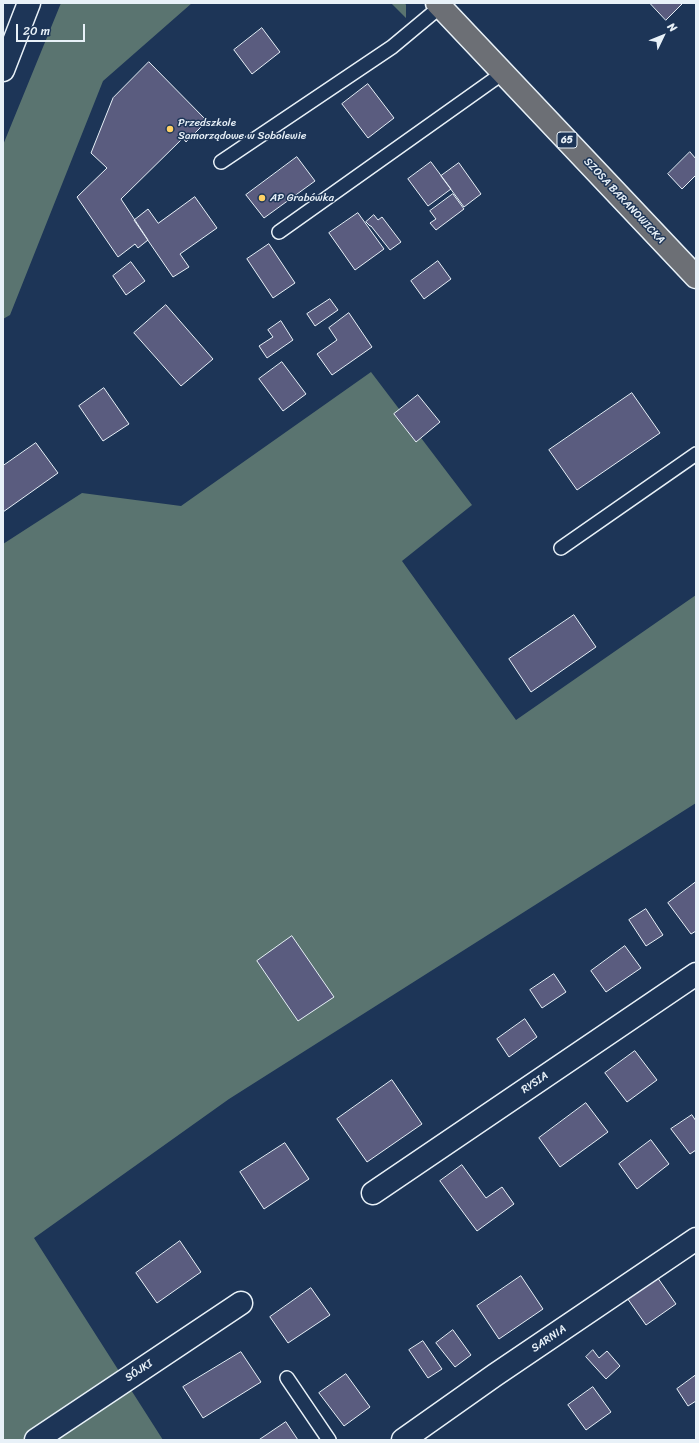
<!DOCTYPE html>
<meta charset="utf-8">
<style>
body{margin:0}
#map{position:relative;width:699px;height:1443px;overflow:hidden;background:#1d3557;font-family:Sriracha,sans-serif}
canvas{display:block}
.frame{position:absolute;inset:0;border:4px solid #e8f1f8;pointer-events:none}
.north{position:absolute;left:643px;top:16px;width:40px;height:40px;-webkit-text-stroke:3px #1d3557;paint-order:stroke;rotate:47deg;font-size:11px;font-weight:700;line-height:16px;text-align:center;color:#e8f1f8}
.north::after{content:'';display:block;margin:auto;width:14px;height:18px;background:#e8f1f8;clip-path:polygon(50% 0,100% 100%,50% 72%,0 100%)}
.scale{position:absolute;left:16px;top:24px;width:69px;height:18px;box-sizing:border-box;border:2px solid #e8f1f8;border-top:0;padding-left:5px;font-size:12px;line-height:14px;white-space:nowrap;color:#e8f1f8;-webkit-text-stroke:3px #1d3557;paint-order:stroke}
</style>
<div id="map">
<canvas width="699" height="1443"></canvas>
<div class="frame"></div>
<div class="north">N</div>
<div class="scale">20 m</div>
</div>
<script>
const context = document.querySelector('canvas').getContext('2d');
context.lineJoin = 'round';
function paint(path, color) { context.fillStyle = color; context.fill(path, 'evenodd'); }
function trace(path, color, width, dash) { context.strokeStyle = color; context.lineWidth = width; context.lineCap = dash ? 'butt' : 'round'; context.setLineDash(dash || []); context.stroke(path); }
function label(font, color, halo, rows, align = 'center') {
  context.font = font + ' Sriracha,sans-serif'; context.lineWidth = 3; context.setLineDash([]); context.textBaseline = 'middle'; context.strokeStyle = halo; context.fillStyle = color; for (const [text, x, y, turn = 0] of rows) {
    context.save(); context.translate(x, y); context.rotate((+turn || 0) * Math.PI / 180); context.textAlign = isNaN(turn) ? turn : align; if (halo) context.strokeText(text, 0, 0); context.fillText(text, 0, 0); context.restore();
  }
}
const green = new Path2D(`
 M61,3H192L103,81L10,315L3,319V145Z
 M391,3H405L406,5V18Z
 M371,372L472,505L402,561L516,720L696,595V803L229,1099L34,1238L163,1440H3V544L82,493L181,506Z`);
const building = new Path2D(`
 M650,3H683L666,20Z
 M262,28L280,52L252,74L234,50Z
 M149,62L207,121L186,142L183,138L121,199L148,240L138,248L135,244L118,257L77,197L107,168L91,153L113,98Z
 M368,84L394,118L368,138L342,104Z
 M690,152L696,159V175L682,189L668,174Z
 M297,157L315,181L264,218L246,195Z
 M431,162L451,189L428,206L408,179Z
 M459,163L481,194L464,207L441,176Z
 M453,194L464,209L436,230L430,223L436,219L430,211Z
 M195,197L217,228L180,254L189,267L173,277L134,220L148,209L158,223Z
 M358,213L384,249L355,270L329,233Z
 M374,215L378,220L382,217L401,242L390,250L371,226H370L366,222Z
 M269,244L295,283L273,298L247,259Z
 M438,261L451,279L424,299L411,281Z
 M131,262L145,281L126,295L113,276Z
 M330,299L338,310L315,326L307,314Z
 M166,305L213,359L181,386L134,333Z
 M349,313L372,347L332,375L317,354L337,340L329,328Z
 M281,321L293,340L267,358L259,346L273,337L268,330Z
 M282,362L306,394L283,411L259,379Z
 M104,388L129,424L103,441L79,406Z
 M632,393L660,433L577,490L549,450Z
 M418,395L440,422L416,442L394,414Z
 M36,443L58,473L3,512V466Z
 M574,615L596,647L531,692L509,659Z
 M696,882V931L691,934L668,903Z
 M646,909L663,935L646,946L629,920Z
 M292,936L334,997L298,1021L257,961Z
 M625,946L641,968L606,992L591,971Z
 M554,974L566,992L542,1008L530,990Z
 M525,1019L537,1037L509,1057L497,1039Z
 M635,1051L657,1080L627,1102L605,1073Z
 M392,1080L422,1124L367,1162L337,1119Z
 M586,1103L608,1132L560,1167L539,1138Z
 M692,1115L696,1121V1150L690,1154L671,1129Z
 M651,1140L669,1164L637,1189L619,1164Z
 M285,1143L309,1179L264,1209L240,1172Z
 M462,1165L486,1198L502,1187L514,1204L477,1231L440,1181Z
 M180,1241L201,1272L157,1303L136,1273Z
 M655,1274L676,1304L646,1325L625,1295Z
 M521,1276L543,1309L499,1339L477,1306Z
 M311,1288L330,1315L288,1343L270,1317Z
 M453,1330L471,1355L455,1367L436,1343Z
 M423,1341L442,1369L428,1378L409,1350Z
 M593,1350L599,1358L607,1351L620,1366L606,1379L586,1357Z
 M241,1352L261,1382L203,1418L183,1387Z
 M346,1374L370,1407L344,1426L319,1393Z
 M696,1375V1401L688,1406L677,1389Z
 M593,1387L611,1412L586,1430L568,1405Z
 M286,1422L298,1440H259Z`);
const lane = new Path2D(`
 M221,162L392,47L440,7
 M279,232L503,73
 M561,548L696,454
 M287,1378L329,1440`);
const street = new Path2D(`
 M373,1193L696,974
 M36,1440L241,1303
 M403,1440L495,1375L696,1239`);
const secondary = new Path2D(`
 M3,70L29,3`);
const primary = new Path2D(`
 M437,3L696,277`);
const markers = [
 [170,129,4,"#ffd166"],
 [262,198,4,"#ffd166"]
];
const shields = [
 [567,140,20]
];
const shieldNames = [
 ["65",567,140]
];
const poiNames = [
 ["Przedszkole",178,123],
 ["Samorządowe w Sobolewie",178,136],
 ["AP Grabówka",270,198]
];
const streetNames = [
 ["SZOSA BARANOWICKA",624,201,47],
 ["RYSIA",535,1083,-34],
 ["SARNIA",549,1339,-34],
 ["SÓJKI",139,1371,-34]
];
paint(green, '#5a7470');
paint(building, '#5a5c7f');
trace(building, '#e8f1f8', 1);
trace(lane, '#e8f1f8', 16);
trace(street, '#e8f1f8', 25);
trace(secondary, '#e8f1f8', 25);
trace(primary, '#e8f1f8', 25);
trace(lane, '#1d3557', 13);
trace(street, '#1d3557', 22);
trace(secondary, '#1d3557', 22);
trace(primary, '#6c6f75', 22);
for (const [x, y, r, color] of markers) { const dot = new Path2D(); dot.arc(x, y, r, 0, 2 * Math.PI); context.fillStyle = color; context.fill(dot); trace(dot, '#1d3557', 1.5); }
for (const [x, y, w] of shields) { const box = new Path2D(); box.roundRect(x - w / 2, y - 8, w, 16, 3); context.fillStyle = '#1d3557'; context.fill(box); trace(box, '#e8f1f8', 1); }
label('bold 10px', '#e8f1f8', null, shieldNames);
label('11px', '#e8f1f8', '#1d3557', poiNames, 'left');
label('11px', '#e8f1f8', '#1d3557', streetNames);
</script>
